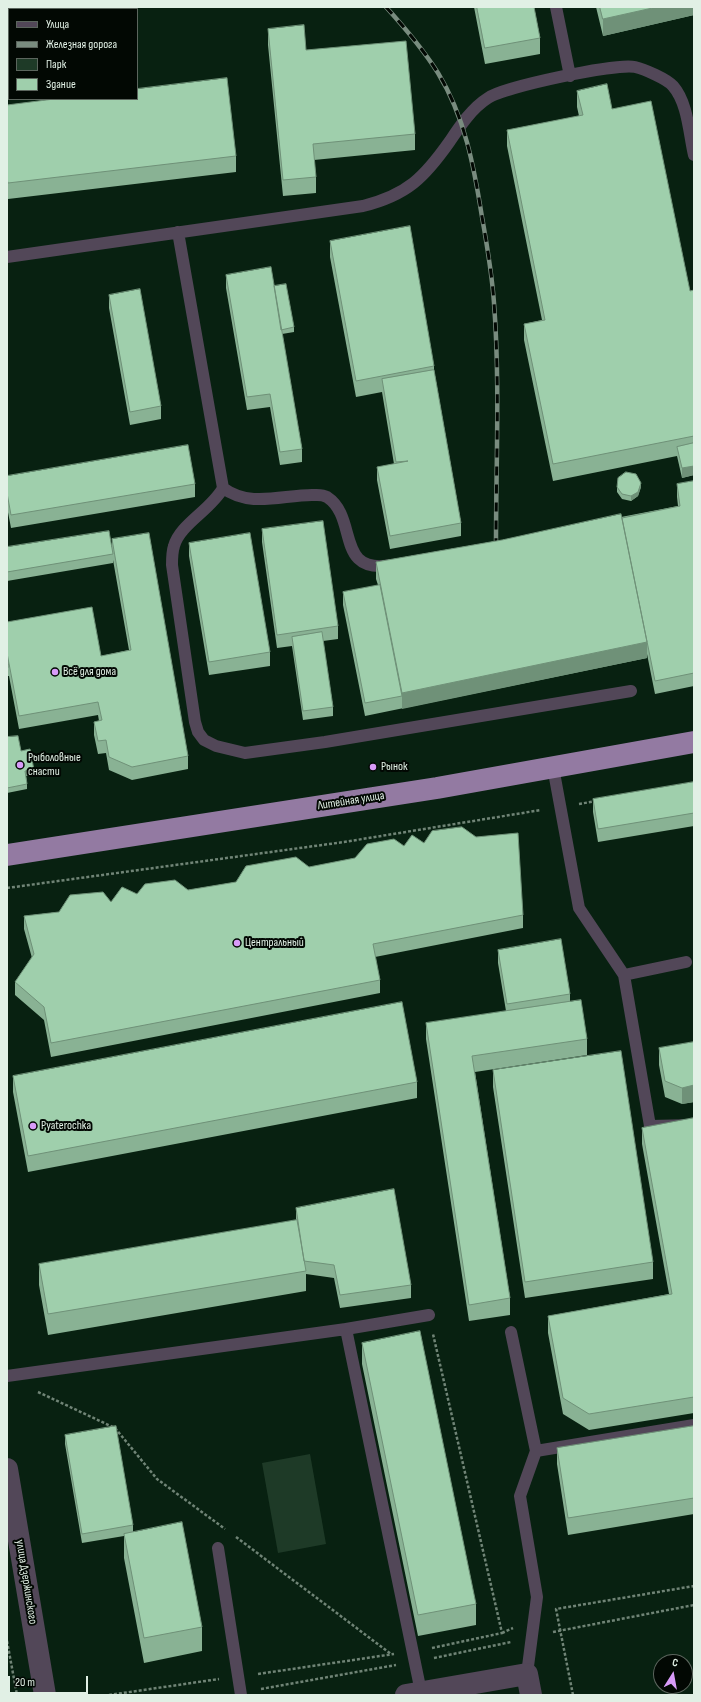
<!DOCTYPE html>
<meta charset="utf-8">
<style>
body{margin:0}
#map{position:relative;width:701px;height:1702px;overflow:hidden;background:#082111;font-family:"Sofia Sans Condensed",sans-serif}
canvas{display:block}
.frame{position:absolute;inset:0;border:8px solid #e1f0e5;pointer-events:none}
.legend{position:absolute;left:8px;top:8px;width:130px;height:92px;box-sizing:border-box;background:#020803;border:1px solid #5b655d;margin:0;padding:5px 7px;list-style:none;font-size:12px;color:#e1f0e5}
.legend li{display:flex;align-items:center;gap:8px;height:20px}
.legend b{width:20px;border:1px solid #5b655d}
.north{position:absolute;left:653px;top:1654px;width:40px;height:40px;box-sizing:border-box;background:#020803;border:1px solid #5b655d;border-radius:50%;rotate:11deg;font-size:11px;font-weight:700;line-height:16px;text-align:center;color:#e1f0e5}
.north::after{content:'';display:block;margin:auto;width:14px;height:18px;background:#d89bf8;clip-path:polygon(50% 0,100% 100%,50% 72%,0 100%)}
.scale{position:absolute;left:8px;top:1676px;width:80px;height:18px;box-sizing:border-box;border:2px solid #e1f0e5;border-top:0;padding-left:5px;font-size:12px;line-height:14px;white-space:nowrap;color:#e1f0e5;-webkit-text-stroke:3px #020803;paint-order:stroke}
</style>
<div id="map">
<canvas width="701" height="1702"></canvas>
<div class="frame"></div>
<ul class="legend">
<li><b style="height:5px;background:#524758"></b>Улица</li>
<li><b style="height:5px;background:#798c7f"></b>Железная дорога</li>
<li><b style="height:11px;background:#1e3a27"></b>Парк</li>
<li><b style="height:11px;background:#9fcfac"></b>Здание</li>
</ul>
<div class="north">С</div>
<div class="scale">20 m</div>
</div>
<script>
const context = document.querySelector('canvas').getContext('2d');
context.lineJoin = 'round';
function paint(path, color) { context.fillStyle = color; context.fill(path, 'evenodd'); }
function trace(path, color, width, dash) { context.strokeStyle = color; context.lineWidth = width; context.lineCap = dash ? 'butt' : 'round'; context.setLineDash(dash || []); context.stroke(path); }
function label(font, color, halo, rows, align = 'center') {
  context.font = font + ' "Sofia Sans Condensed",sans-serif'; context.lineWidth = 4; context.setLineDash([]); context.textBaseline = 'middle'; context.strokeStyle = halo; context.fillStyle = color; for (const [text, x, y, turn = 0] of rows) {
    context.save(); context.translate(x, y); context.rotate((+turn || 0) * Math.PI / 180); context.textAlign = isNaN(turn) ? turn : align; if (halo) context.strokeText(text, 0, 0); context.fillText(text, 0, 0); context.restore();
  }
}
const green = new Path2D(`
 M310,1454L326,1544L278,1553L262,1463Z`);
const path = new Path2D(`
 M579,804L596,801
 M7,888L344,842L541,810
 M38,1392L115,1428L157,1479L225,1529
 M236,1537L391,1654
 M553,1632L694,1605
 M502,1633L513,1628
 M7,1641L17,1695
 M432,1648L502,1633L433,1334
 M434,1658L511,1642
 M258,1674L394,1654
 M261,1689L396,1665
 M109,1695L219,1679
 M573,1695L556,1609L694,1586`);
const service = new Path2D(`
 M556,7L570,76
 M178,232L223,488C211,510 180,524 174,546C172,552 172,559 172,565L195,722L198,732L204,740L216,746L245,753L325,742L631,691
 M7,257L363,206C407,195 424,178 450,141C460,126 472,108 488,98C503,87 616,63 635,67C644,69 667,79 673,86C688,103 689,134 694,155
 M223,488C250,508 282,495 312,495C317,495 322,494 327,497C359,518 334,575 392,565
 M553,767L579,908L624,975
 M686,962L624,975L650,1126L694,1125
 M346,1329L421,1692
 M511,1332L536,1451
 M7,1376L346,1329L429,1315
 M218,1548L241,1695
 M527,1674L537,1597L520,1496L536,1451L694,1425`);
const minor = new Path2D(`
 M7,1469L45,1695
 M406,1695L527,1674L531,1695`);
const trunk = new Path2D(`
 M7,855L437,788L694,742`);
const rail = new Path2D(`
 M386,7C405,28 423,49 438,73C465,117 474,167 482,217C487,245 492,274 494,303C500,382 496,463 496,542`);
const wall = new Path2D(`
 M474,7H534L540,38V54L485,64Z
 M596,7H694V15L603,36Z
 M268,29L306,50L415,134V150L314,160L316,177V193L283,196L268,45Z
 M577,91L612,109L690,291L694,290V475L682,478L677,456L553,481L524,340V324L542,320L507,146V130L579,116L577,107Z
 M7,105L236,156V172L8,199L7,195Z
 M330,241L434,366V370L461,523V536L390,549L377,480V467L394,464L382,392L356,397L330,257Z
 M226,275L274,286L294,327V332L282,334L302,449V462L280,465L270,407L247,410L226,288Z
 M109,295L161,406V419L130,425L109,308Z
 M7,476L195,484V497L11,528L7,507Z
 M694,481V686L655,694L647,654V658L365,716L343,605V592L378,585L376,579V562L502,540L678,506L677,497V484Z
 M617,487H641L638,496L631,501L622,499L617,492Z
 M262,529L338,626V639L323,641L333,707V716L303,720L292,646L277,648L262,542Z
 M112,539L188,756V769L132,780L109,770L106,753L98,754L94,735V722L99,721L98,715L19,729L9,676H7V622L101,656L129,650L113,560V563L7,581V547H112Z
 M189,543L270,652V666L209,675L189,556Z
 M7,737L21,751L34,770V774L26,776L27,784V789L7,793Z
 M694,782V826L598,842L593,812V799Z
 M404,846L523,915V928L375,957L380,980V993L51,1057L44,1020L15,995V982L32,958L24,929V916L59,912L111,902L137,894L188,890L236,882L355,858Z
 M498,950L570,994V1001L587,1039V1055L475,1072L510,1298V1315L469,1321L426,1039V1023L506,1011L498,963Z
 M694,1042V1102L682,1104L665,1097L659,1065V1048Z
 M493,1070L653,1262V1279L525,1298L493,1087Z
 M13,1076L417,1082V1098L28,1172L13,1092Z
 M694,1118V1413L589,1430L563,1414L548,1333V1316L669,1294L642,1144V1128Z
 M296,1208L411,1285V1298L340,1308L334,1278L306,1274V1291L48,1335L39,1285V1264L296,1220Z
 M362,1343L476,1604V1625L418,1636L362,1364Z
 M694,1426V1514L568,1535L557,1464V1448Z
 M65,1435L133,1525V1532L202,1627V1651L144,1663L124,1558V1536L82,1543L65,1444Z`);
const shadedWall = new Path2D(`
 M657,7H694V15L603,36V19Z
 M694,466V475L682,478V468Z
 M641,483V487L638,496L631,501V496Z
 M647,642V658L402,709V693Z
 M694,1085V1102L682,1104V1088Z`);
const building = new Path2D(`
 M477,7H534L540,38L485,48Z
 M600,7H657L603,19Z
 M304,25L306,50L406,41L415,134L313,144L316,177L283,180L268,29Z
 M227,78L236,156L8,183L7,179V105L54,99H137V89Z
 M607,84L612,109L651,101L690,291L694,290V436L553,464L524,324L545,320L507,130L583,115L577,91Z
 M410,226L434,366L356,381L330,241Z
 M271,267L302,449L280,452L270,394L247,397L226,275Z
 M286,284L294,327L281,330L274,286Z
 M140,289L161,406L130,412L109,295Z
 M434,370L461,523L390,536L377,467L408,461L396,462L382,379Z
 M694,443V466L682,468L677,447Z
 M188,445L195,484L11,515L7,493V476Z
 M626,472L636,474L641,483L638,492L631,496L622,494L617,487L618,478Z
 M694,481V673L655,681L622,518L680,506L677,484Z
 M621,514L647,642L402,693L376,562L502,540Z
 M323,521L338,626L277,635L262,529Z
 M109,531L113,554L7,572V547Z
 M149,533L188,756L132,767L109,757L106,740L98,741L94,722L102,720L98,702L19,716L7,653V622L92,607L101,656L131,650L112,539Z
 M250,533L270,652L209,662L189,543Z
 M380,585L402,696L365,703L343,592Z
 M322,632L333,707L303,711L292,637Z
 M7,657L9,667H7Z
 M18,736L21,751L30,749L34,770L25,771L27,784L7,788V737Z
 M694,782V813L598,829L593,799Z
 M462,827L476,837L518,833L523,915L373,944L380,980L51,1043L44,1007L15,982L34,954L24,916L59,912L70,895L103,892L111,902L122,887L137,894L145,884L175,880L188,890L236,882L246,866L296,857L309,867L355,858L367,844L394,839L404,846L412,835L424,843L432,831Z
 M561,939L570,994L507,1004L498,950Z
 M581,1000L587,1039L472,1056L510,1298L469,1305L426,1023Z
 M402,1002L417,1082L28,1156L13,1076Z
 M694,1042V1085L682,1088L665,1081L659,1048Z
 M621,1051L653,1262L525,1282L493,1070Z
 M694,1118V1397L589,1414L563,1398L548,1316L672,1294L642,1128Z
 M394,1189L411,1285L340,1295L334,1265L304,1261L296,1208Z
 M297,1220L306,1271L48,1314L39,1264Z
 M420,1331L476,1604L418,1615L362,1343Z
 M116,1426L133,1525L82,1534L65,1435Z
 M694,1426V1498L568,1518L557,1448Z
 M182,1522L202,1627L144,1638L124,1534Z`);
const markers = [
 [55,672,4,"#d89bf8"],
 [20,765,4,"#d89bf8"],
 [373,767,4,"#d89bf8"],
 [237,943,4,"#d89bf8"],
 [33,1126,4,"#d89bf8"]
];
const poiNames = [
 ["Всё для дома",63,672],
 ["Рыболовные",28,758],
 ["снасти",28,772],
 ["Рынок",381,767],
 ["Центральный",245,943],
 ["Pyaterochka",41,1126]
];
const streetNames = [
 ["Литейная улица",351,801,-9],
 ["улица Дзержинского",26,1582,81]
];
paint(green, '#1e3a27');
trace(path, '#708476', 2.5, [3, 2]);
trace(service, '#524758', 12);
trace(minor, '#524758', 22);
trace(trunk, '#937aa2', 22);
trace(rail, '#798c7f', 4.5);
trace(rail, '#020803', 3, [9]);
paint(wall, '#89b294');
paint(shadedWall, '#6f9178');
paint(building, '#9fcfac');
trace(building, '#6f9178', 1);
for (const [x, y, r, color] of markers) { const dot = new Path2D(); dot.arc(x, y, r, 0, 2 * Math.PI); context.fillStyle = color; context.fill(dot); trace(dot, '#020803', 1.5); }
label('12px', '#e1f0e5', '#020803', poiNames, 'left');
label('12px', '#e1f0e5', '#020803', streetNames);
</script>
